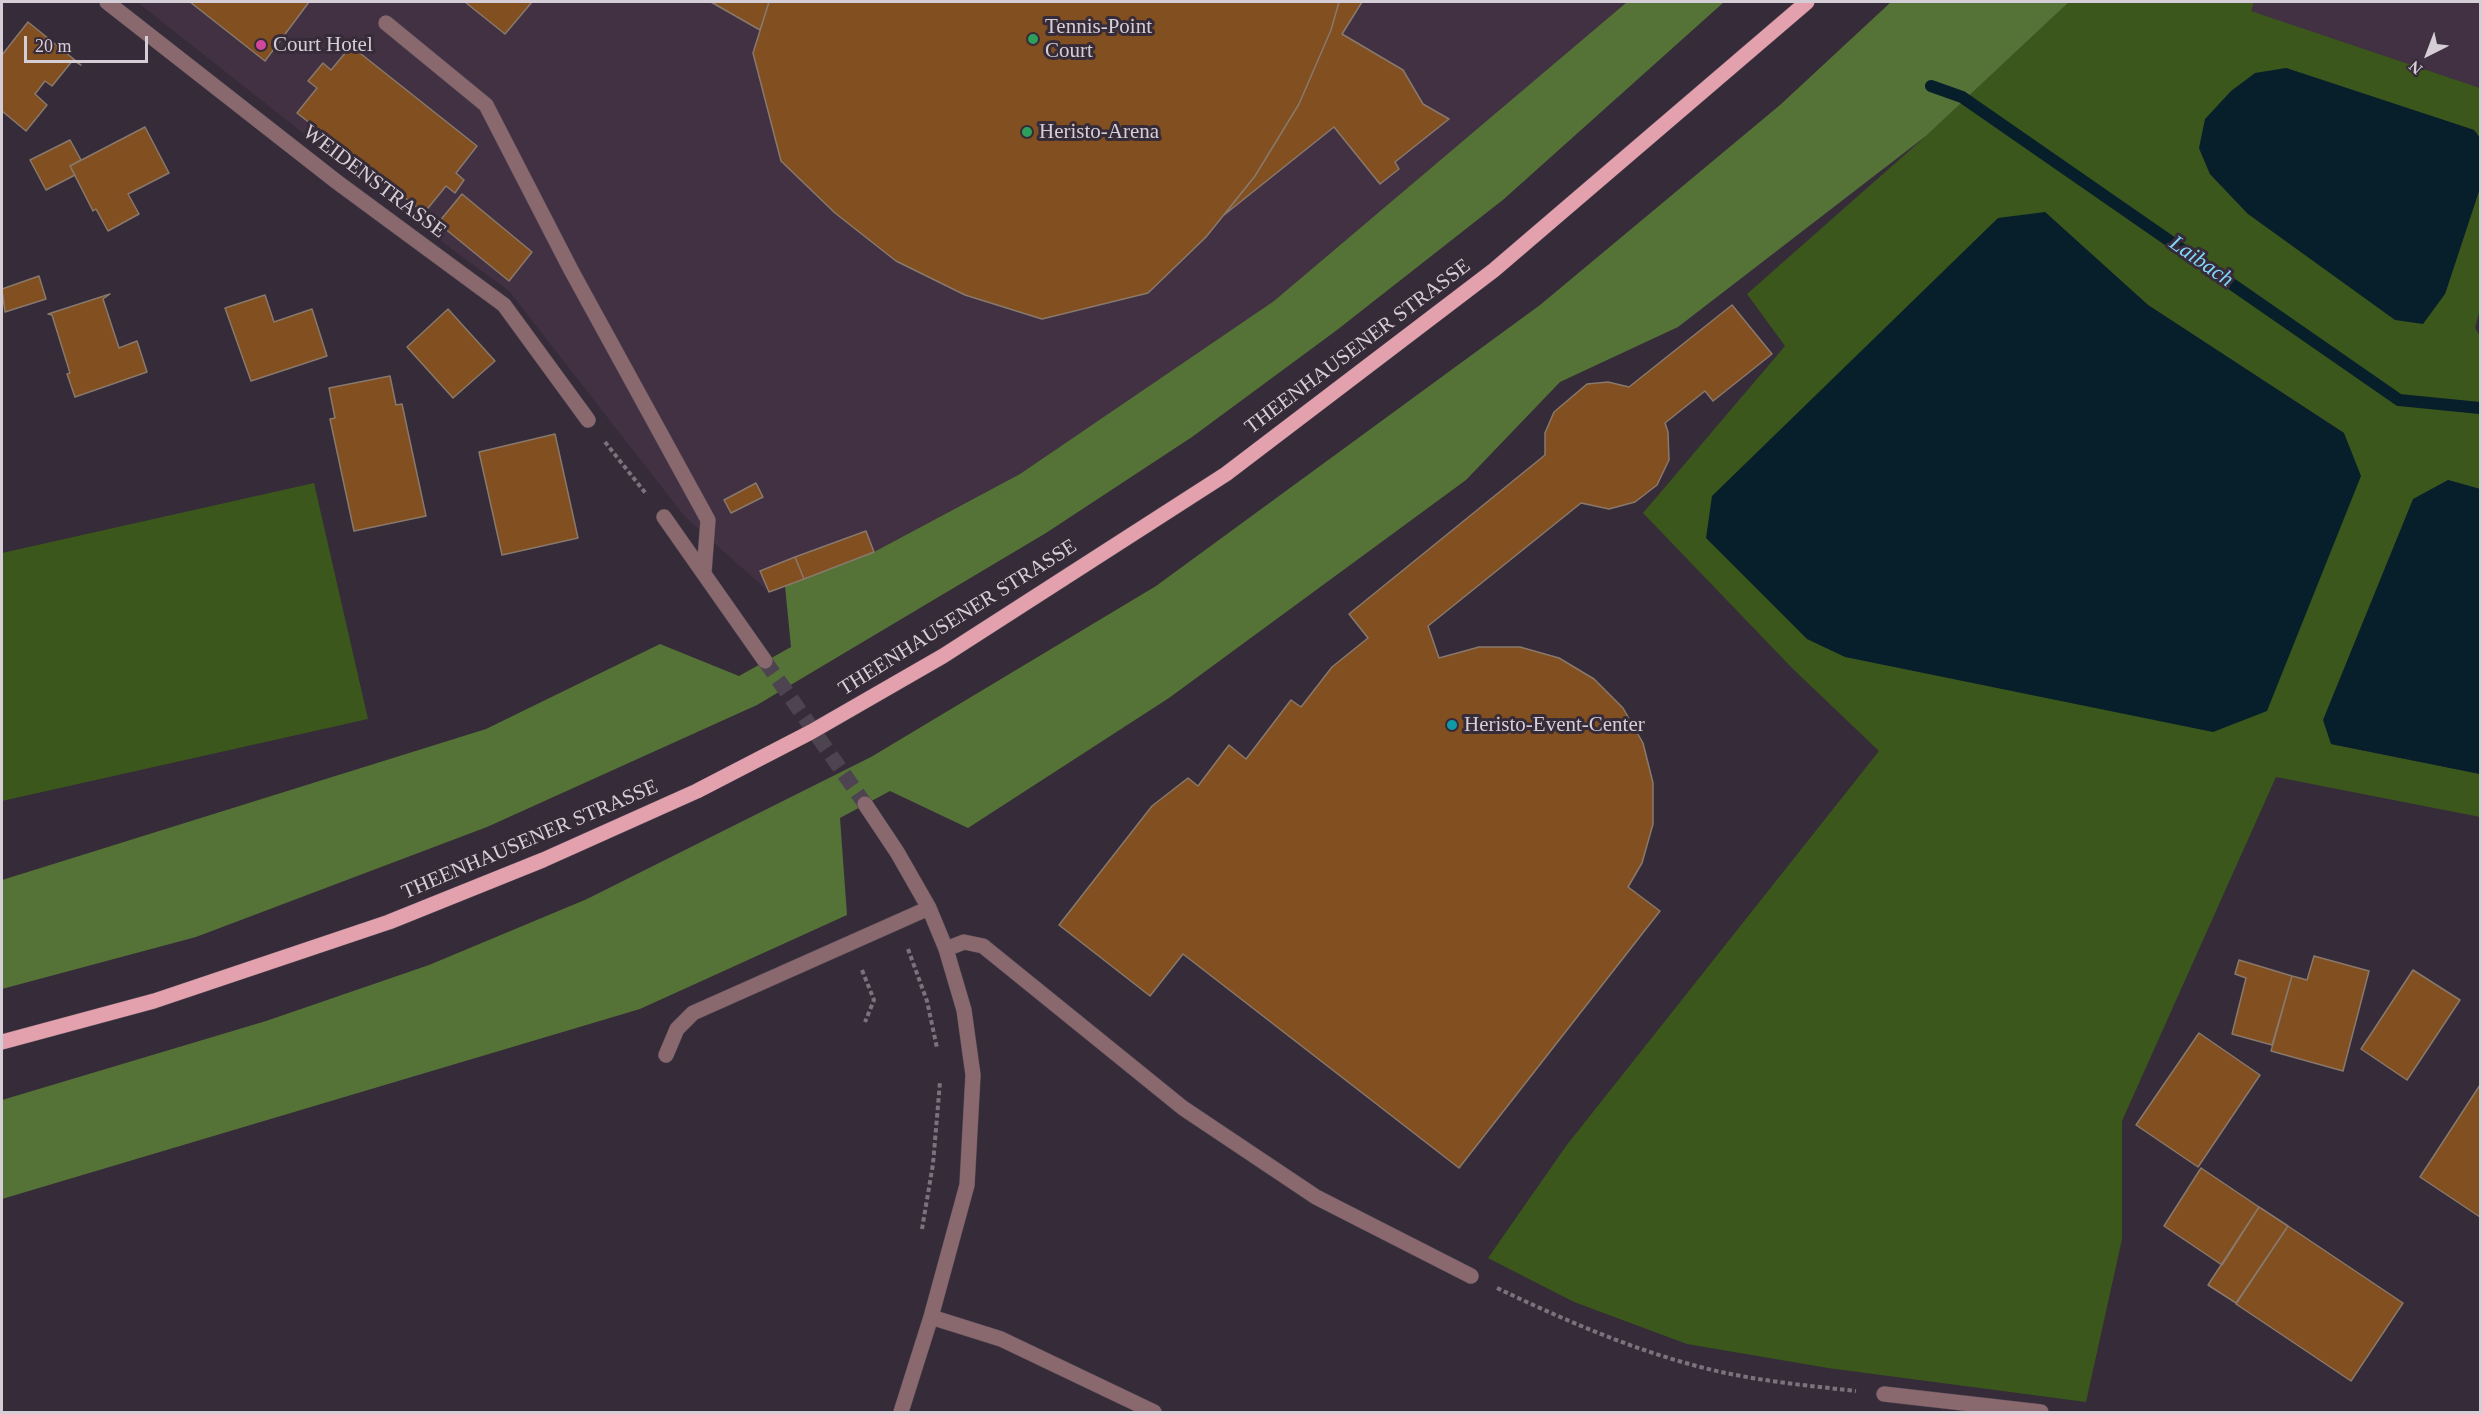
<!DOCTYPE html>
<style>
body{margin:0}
#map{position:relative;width:2482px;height:1414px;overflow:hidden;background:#362b38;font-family:Georgia,serif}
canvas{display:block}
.frame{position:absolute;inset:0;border:3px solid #d6ced7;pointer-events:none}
.north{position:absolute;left:2398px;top:24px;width:60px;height:60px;-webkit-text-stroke:4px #362b38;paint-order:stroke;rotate:222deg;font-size:16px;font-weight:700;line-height:24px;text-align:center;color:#d6ced7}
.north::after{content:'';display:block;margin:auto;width:21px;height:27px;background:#d6ced7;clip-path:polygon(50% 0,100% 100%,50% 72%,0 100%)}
.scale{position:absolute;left:24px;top:36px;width:124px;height:27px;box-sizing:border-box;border:3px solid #d6ced7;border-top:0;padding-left:8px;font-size:18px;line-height:21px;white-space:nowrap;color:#d6ced7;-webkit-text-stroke:4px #362b38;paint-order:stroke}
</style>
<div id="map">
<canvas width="2482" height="1414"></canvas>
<div class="frame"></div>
<div class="north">N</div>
<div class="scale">20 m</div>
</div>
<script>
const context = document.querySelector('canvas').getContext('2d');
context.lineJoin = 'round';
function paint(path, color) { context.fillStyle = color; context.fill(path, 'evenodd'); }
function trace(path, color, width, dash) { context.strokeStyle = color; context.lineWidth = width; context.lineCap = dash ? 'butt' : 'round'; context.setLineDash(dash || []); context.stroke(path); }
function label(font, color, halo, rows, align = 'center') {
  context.font = font + ' Georgia,serif'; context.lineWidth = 6; context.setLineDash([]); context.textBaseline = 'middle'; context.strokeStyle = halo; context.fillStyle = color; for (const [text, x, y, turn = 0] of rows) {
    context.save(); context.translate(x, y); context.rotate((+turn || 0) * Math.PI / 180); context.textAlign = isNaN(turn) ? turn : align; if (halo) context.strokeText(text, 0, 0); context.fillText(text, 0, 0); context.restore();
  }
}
const built = new Path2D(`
 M137,2H1627L1274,301L1020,474L874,552L769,592L685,517L509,291L423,228Z
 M2254,2H2480V88L2250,11Z`);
const green = new Path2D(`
 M2069,2H2254L2251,11L2480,88V138L2474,130L2286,68L2199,148L2210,174L2248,214L2445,294L2480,188V309L2475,328L2480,336V489L2448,480L2331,744L2480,774V817L2276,777L2122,1121V1239L2086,1402L1828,1368L1687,1344L1574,1302L1488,1258L1566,1146L1879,751L1793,669L1643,513L1785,346L1747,294L1926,136ZM2045,212L2148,305L2344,433L1807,639Z
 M314,483L368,719L2,801V553Z`);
const forest = new Path2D(`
 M1627,2H1724L1504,199L1337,330L1192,437L1046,533L757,705L487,827L196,937L2,989V880L486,729L660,644L739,676L791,647L785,586L874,552L1020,474L1274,301Z
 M1891,2H2069L1926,136L1678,327L1560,382L1466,480L1169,698L968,828L890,791L840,818L847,915L640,1009L2,1199V1100L266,1021L429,965L587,899L871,757L1156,586L1540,305L1780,105Z`);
const water = new Path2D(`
 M2286,68L2474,130L2480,138V188L2445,294L2423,324L2395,320L2248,214L2210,174L2199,148L2205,119L2231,91L2255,73Z
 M2045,212L2148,305L2344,433L2361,476L2267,711L2213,732L1845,657L1807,639L1706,538L1712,496L1998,218Z
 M2448,480L2480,489V774L2331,744L2323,720L2413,499Z`);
const stream = new Path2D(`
 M1931,86L1962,97L2399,400L2480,408`);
const building = new Path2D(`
 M190,2H309L265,61Z
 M465,2H532L505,34Z
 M711,2H769L760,30Z
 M769,2H1339L1331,30L1299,104L1255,176L1206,237L1148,293L1042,319L965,295L896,261L835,213L781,161L753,53Z
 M1339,2H1362L1342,34L1403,70L1423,104L1449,119L1395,162L1399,169L1380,184L1334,127L1224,215L1255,176L1299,104L1331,30Z
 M28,22L81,65L73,60L52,86L45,81L35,94L47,105L26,131L2,111V55Z
 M351,46L477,146L456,173L464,180L455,193L446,186L424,213L297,113L317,88L308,81L323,63L331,70Z
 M145,127L169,173L128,194L139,214L108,231L96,209L93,211L70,166Z
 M70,140L81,160L70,166L75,175L46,190L30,160Z
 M462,194L532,252L509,281L438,223Z
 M39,276L46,299L5,312L2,289Z
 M110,294L103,299L119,348L137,341L147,372L75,397L67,374L70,373L52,315L48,314Z
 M265,295L274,322L312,309L327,356L251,381L225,308Z
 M1732,305L1772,354L1713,401L1705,391L1665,423L1668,432L1669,460L1657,485L1635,502L1609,509L1581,503L1428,626L1439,658L1479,647H1520L1559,658L1594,679L1623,708L1643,743L1653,783V824L1642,863L1628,887L1660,911L1459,1168L1183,954L1150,996L1059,925L1152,806L1188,778L1198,786L1229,745L1246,759L1291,700L1301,707L1332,667L1368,638L1349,614L1545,455V433L1554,412L1587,384L1608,382L1629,387Z
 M448,309L495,361L453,398L407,347Z
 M390,376L396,405L402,404L426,516L354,531L330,419L335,418L329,388Z
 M555,434L578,538L502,555L479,452Z
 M756,483L763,497L731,513L724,500Z
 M866,531L874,552L804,579L795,557Z
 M795,557L804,579L769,592L760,571Z
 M2314,956L2369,971L2343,1071L2271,1051L2292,976L2307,980Z
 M2239,960L2292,976L2272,1045L2232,1034L2246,978L2235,974Z
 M2413,970L2460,1000L2407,1080L2361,1049Z
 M2199,1033L2260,1075L2198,1167L2136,1125Z
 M2480,1085V1217L2420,1177Z
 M2201,1168L2259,1207L2222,1265L2164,1226Z
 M2259,1207L2288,1226L2236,1303L2208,1285Z
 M2288,1226L2403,1303L2351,1381L2236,1304Z`);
const minorTunnel = new Path2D(`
 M765,661L865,804`);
const path = new Path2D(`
 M605,442L647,495
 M908,949L927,1001L937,1048
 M862,970L874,1000L865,1022
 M922,1229L933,1164L940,1082
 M1497,1288C1560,1318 1626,1347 1693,1365C1747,1380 1802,1385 1856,1391`);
const minor = new Path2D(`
 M107,2L337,182L504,305L588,420
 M386,23L486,105L571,270L708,520L704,572
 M664,517L765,661
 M865,804L897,852L929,908L946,949L964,1010L973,1075L967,1185L931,1317L901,1412
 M946,949L964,942L983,946L1183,1108L1316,1197L1471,1276
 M666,1055L677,1029L693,1013L929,908
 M931,1317L1001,1339L1154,1412
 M1884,1394L2041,1412`);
const major = new Path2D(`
 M2,1042L154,1001L389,922L543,860L697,791L811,732L943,656L1226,474L1494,270L1807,2`);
const markers = [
 [1033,39,6,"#2e9e5b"],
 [261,45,6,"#d1479c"],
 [1027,132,6,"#2e9e5b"],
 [1452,725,6,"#0f9aa8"]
];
const poiNames = [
 ["Tennis-Point",1045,27],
 ["Court",1045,51],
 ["Court Hotel",273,45],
 ["Heristo-Arena",1039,132],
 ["Heristo-Event-Center",1464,725]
];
const streetNames = [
 ["WEIDENSTRASSE",374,182,37],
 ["THEENHAUSENER STRASSE",1358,347,-37],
 ["THEENHAUSENER STRASSE",958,618,-32],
 ["THEENHAUSENER STRASSE",530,840,-23]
];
const waterNames = [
 ["Laibach",2201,262,35]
];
paint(built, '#413143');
paint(green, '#3b571c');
paint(forest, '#557237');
paint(water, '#071f2a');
trace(stream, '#071f2a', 12);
paint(building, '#824f20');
trace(building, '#89796c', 1.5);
trace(minorTunnel, '#4e4350', 15, [15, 8]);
trace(minor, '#534855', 16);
trace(major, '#534855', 16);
trace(path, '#7c727d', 4, [4.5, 3]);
trace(minor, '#89696e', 15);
trace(major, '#e2a1ac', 15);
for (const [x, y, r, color] of markers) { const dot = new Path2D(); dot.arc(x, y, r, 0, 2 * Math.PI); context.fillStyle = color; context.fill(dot); trace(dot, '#362b38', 2); }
label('21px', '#d6ced7', '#362b38', poiNames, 'left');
label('21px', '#d6ced7', '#362b38', streetNames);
label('italic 22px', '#82d4fc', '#362b38', waterNames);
</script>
